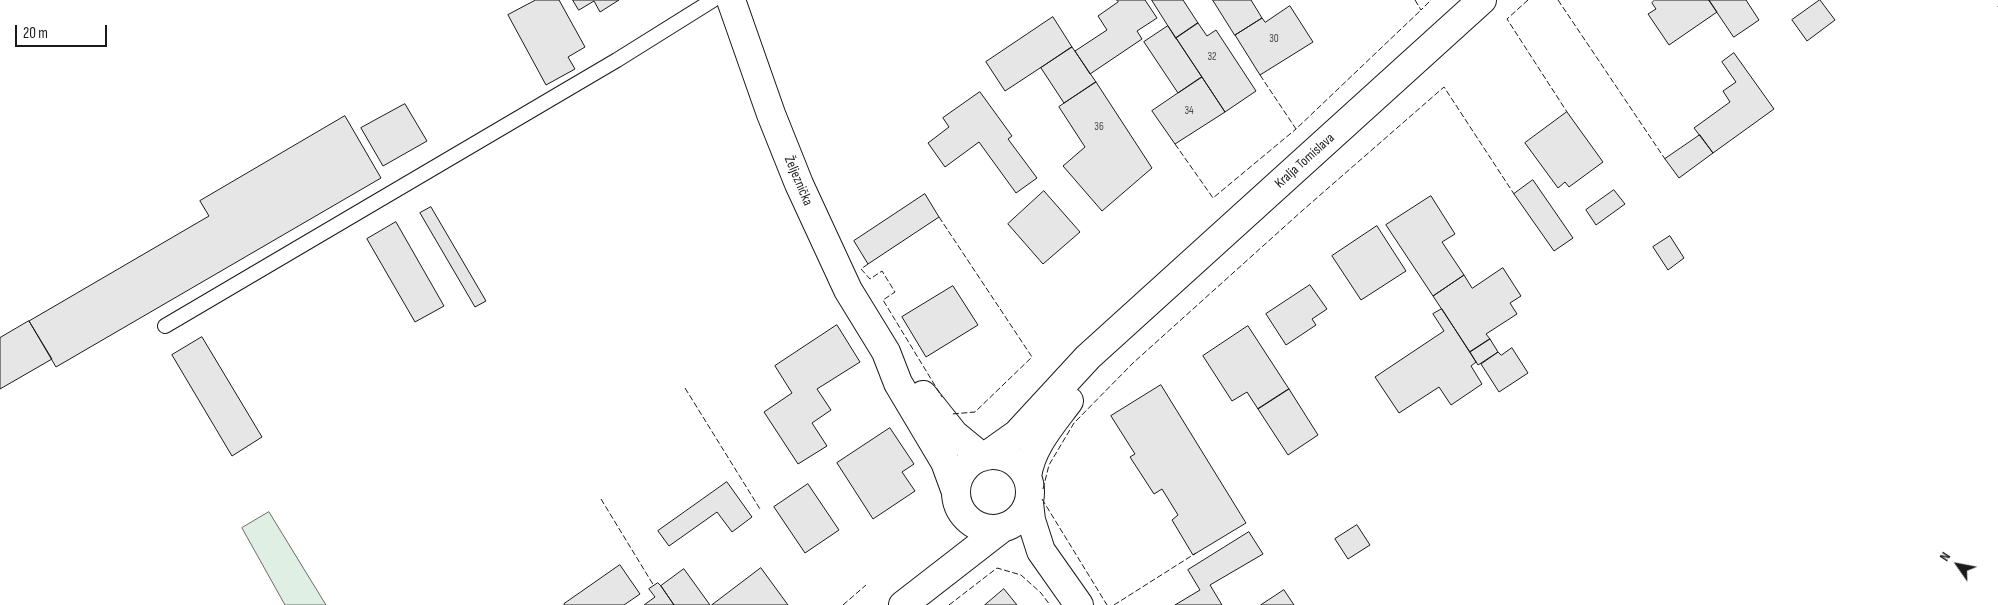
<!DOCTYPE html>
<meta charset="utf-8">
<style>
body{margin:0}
#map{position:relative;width:1998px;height:605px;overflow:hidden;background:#fff;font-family:"Sofia Sans Condensed",sans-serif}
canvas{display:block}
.north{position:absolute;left:1933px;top:540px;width:50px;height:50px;-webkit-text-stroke:4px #fff;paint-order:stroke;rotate:303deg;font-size:14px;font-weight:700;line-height:20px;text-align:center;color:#1a1a1a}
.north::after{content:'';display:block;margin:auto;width:18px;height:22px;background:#1a1a1a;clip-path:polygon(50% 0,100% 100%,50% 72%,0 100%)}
.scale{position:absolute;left:15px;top:25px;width:92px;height:22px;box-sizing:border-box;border:2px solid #1a1a1a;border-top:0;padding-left:6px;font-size:15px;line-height:18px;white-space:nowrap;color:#1a1a1a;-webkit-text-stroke:4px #fff;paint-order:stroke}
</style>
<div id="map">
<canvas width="1998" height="605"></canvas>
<div class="north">N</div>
<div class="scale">20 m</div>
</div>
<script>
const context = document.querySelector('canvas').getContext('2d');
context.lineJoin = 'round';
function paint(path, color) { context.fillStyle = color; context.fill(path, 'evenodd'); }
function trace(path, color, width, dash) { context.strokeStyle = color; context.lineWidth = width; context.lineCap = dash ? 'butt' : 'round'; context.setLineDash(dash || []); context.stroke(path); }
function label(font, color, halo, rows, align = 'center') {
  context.font = font + ' "Sofia Sans Condensed",sans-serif'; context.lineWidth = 4; context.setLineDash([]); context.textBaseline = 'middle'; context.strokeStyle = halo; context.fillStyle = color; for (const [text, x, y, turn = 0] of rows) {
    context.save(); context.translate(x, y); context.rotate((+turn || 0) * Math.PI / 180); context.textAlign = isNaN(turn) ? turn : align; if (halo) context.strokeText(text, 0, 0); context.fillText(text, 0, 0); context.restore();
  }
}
const green = new Path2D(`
 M269,512L326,605H285L242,528Z`);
const building = new Path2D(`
 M536,0H559L585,47L568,57L575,69L546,85L508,15Z
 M573,0H619L600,12L594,1L579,10Z
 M1117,0H1145L1157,18L1137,31L1142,39L1090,74L1075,51L1107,30L1098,16L1118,2Z
 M1152,0H1183L1198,23L1176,38Z
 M1213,0H1251L1262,18L1235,35Z
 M1655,0H1709L1717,12L1669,45L1648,14L1656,9L1652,3Z
 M1709,0H1746L1759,20L1734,37Z
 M1820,0L1835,20L1807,41L1792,20Z
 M1290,6L1313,42L1260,75L1235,35L1262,18L1265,22Z
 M1053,17L1072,47L1005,91L986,62Z
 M1198,23L1207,36L1216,30L1256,91L1225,112L1176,38Z
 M1168,26L1202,77L1178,93L1144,42Z
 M1072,47L1096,82L1064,103L1041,68Z
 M1734,53L1774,109L1713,153L1694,128L1730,102L1723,91L1736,82L1722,62Z
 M1202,77L1225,112L1175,144L1152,111Z
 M1096,82L1152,168L1102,211L1063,166L1085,147L1059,107Z
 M980,92L1012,136L1008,139L1037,178L1016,193L979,142L945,167L928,143L949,127L943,118Z
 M405,104L427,141L383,166L361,128Z
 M1567,112L1603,162L1569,187L1565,182L1558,188L1525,143Z
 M345,116L381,178L56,367L29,321L209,216L200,201Z
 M1700,135L1713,153L1679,178L1665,159Z
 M1533,180L1573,238L1554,251L1514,194Z
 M1614,190L1625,204L1596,225L1586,210Z
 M1044,191L1080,232L1043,264L1008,224Z
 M925,194L939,217L868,264L854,241Z
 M1431,196L1455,234L1442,242L1464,275L1433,296L1386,225Z
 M431,207L486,301L475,307L420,213Z
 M396,222L444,306L415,322L367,239Z
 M1377,226L1406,271L1361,300L1332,256Z
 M1670,236L1684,258L1668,270L1653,247Z
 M1503,268L1521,296L1510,303L1517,314L1486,334L1490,339L1470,352L1433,296L1464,275L1472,288Z
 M1310,285L1327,309L1312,319L1316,325L1286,345L1266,314Z
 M953,286L978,325L926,357L902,317Z
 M1442,309L1476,362L1471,366L1482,384L1451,405L1439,387L1399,413L1375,377L1444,331L1433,314Z
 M29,321L52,359L0,389V338Z
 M837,325L860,362L817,389L831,410L812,423L827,446L798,464L764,412L792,393L775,366Z
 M1248,326L1289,389L1258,409L1247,392L1232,401L1203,356Z
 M202,337L262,437L232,456L172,355Z
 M1490,339L1498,352L1478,365L1470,352Z
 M1512,348L1528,373L1499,392L1481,364L1498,352L1501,355Z
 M1161,385L1246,523L1193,555L1172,520L1178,515L1162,489L1154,494L1130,457L1135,454L1111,416Z
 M1289,389L1318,435L1288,455L1258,409Z
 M890,428L914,464L902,472L915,491L873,519L837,463Z
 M727,482L752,517L732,532L717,512L669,546L658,531Z
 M808,484L839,530L805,553L774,507Z
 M1357,525L1370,545L1348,559L1335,539Z
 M1249,532L1263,554L1210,585L1222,605H1175L1200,590L1188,570Z
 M620,565L640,594L624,605H564V604Z
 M761,568L788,605H712Z
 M684,569L710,605H674L661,586Z
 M658,583L661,586L674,605H644L655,597L649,589Z
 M1004,589L1017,605H985Z
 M1284,590L1294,605H1261Z`);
const lane = new Path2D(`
 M165,326L617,60L713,0`);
const secondary = new Path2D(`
 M731,0L771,114L799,184L848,290L886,352L898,383L945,462L956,492
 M923,395L954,434L982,457
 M956 492a37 37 0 1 1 74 0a37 37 0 1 1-74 0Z
 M986,456L1017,434L1088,357L1482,0
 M1027,477C1031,447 1052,424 1069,401
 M1029,503L1031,520L1041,551L1079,605
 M903,605L1001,529`);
const fence = new Path2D(`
 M1415,0L1421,10L1431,0
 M1528,0L1507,19L1567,112
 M1558,0L1665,159
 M1998,6V7
 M1260,75L1296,129L1421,10
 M1175,144L1213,198L1296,129
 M939,217L1032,357L975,412L952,414
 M868,264L861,269L870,279L882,271L895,292L883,300L942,397
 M685,388L760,509
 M1043,489L1049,465L1074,423L1133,363L1303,210L1444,87L1514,194
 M601,499L654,586
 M1042,499L1107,605
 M843,605L866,585
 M949,605L997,568L1021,575L1041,593L1050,605
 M1114,605L1196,553`);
const numberNames = [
 ["30",1274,39],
 ["32",1212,57],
 ["34",1189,111],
 ["36",1099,127]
];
const streetNames = [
 ["Kralja Tomislava",1305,161,-42],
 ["Željeznička",798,181,67]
];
paint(green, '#e0efe3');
trace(green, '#6a6a6a', 1);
paint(building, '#e6e6e6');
trace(building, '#1a1a1a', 1);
trace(lane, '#1a1a1a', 16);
trace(secondary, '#1a1a1a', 30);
trace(lane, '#fff', 14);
trace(secondary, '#fff', 28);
trace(fence, '#1a1a1a', 1, [6, 2.5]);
label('11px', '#4d4d4d', null, numberNames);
label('14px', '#1a1a1a', '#fff', streetNames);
</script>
